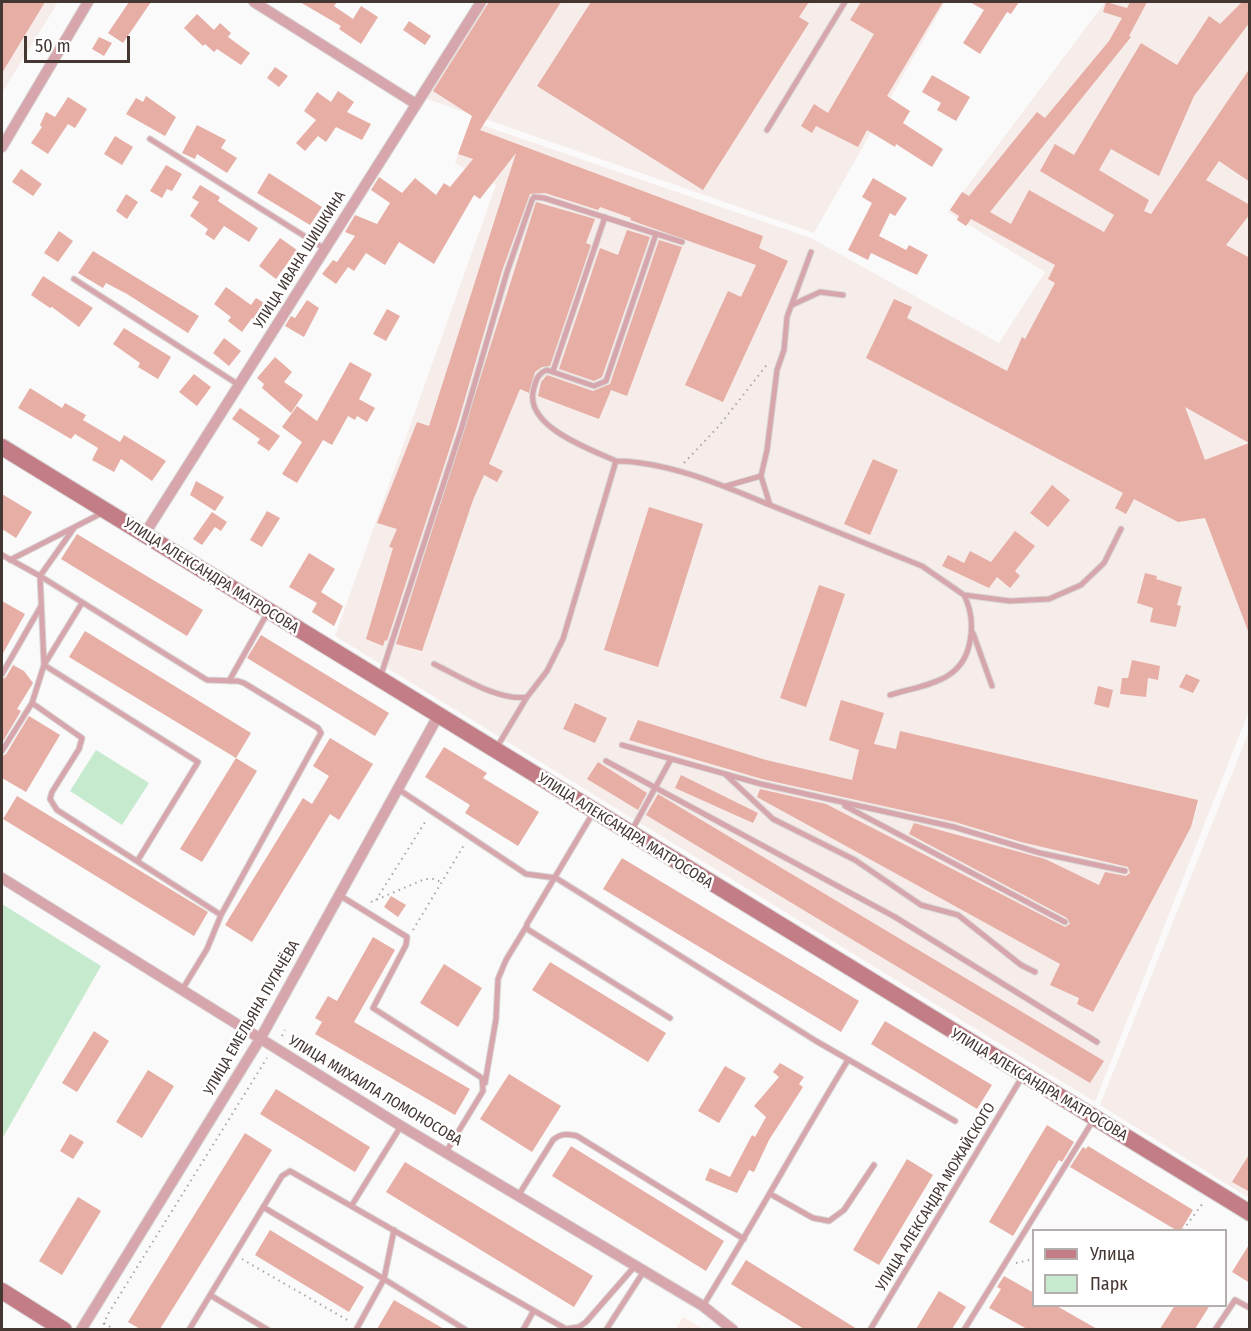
<!DOCTYPE html>
<meta charset="utf-8">
<style>
body{margin:0}
#map{position:relative;width:1251px;height:1331px;overflow:hidden;background:#fafafa;font-family:"Fira Sans Condensed",sans-serif}
canvas{display:block}
.frame{position:absolute;inset:0;border:3px solid #443732;pointer-events:none}
.legend{position:absolute;left:1032px;top:1229px;width:195px;height:78px;box-sizing:border-box;background:#fff;border:2px solid #b4afad;margin:0;padding:8px 10px;list-style:none;font-size:18px;color:#443732}
.legend li{display:flex;align-items:center;gap:12px;height:30px}
.legend b{width:30px;border:2px solid #b4afad}
.scale{position:absolute;left:24px;top:36px;width:106px;height:27px;box-sizing:border-box;border:3px solid #443732;border-top:0;padding-left:8px;font-size:18px;line-height:21px;white-space:nowrap;color:#443732;-webkit-text-stroke:4px #fff;paint-order:stroke}
</style>
<div id="map">
<canvas width="1251" height="1331"></canvas>
<div class="frame"></div>
<ul class="legend">
<li><b style="height:8px;background:#c27d86"></b>Улица</li>
<li><b style="height:16px;background:#c5eace"></b>Парк</li>
</ul>
<div class="scale">50 m</div>
</div>
<script>
const context = document.querySelector('canvas').getContext('2d');
context.lineJoin = 'round';
function paint(path, color) { context.fillStyle = color; context.fill(path, 'evenodd'); }
function trace(path, color, width, dash) { context.strokeStyle = color; context.lineWidth = width; context.lineCap = dash ? 'butt' : 'round'; context.setLineDash(dash || []); context.stroke(path); }
function label(font, color, halo, rows, align = 'center') {
  context.font = font + ' "Fira Sans Condensed",sans-serif'; context.lineWidth = 5; context.setLineDash([]); context.textBaseline = 'middle'; context.strokeStyle = halo; context.fillStyle = color; for (const [text, x, y, turn = 0] of rows) {
    context.save(); context.translate(x, y); context.rotate((+turn || 0) * Math.PI / 180); context.textAlign = isNaN(turn) ? turn : align; if (halo) context.strokeText(text, 0, 0); context.fillText(text, 0, 0); context.restore();
  }
}
const built = new Path2D(`
 M2,2H58L2,93Z
 M488,2H945L814,233L424,98Z
 M1105,2H1249V711L1095,1102L335,636L496,185L455,163L470,121L811,238L999,343L1045,272L948,212Z
 M1249,731V1198L1100,1105Z`);
const education = new Path2D(`
 M683,1317L703,1329H676Z`);
const green = new Path2D(`
 M96,750L149,783L122,825L70,791Z
 M2,904L101,966L2,1139Z`);
const building = new Path2D(`
 M2,2H45L2,73Z
 M129,2H151L123,43L108,33Z
 M300,2H337L334,6L353,19L361,6L378,17L361,44L339,29L341,26Z
 M489,2H561L480,130L763,236L759,248L788,261L723,402L685,385L728,291L741,297L756,265L630,220L631,218L600,207L598,210L545,193L530,194L502,271L457,426L387,641L385,640L383,646L366,639L393,548L389,547L397,529L377,523L417,422L429,426L516,153L480,199L474,195L434,264L399,242L385,265L366,253L354,271L348,267L336,284L322,274L333,260L337,262L355,236L345,232L355,215L377,224L390,203L371,190L379,177L402,193L415,178L436,195L444,183L450,187L473,159L458,154L472,116L433,91Z
 M591,2H809L799,17L809,23L703,190L537,86Z
 M861,2H943L887,96L910,111L903,123L943,149L932,167L896,144L895,147L867,130L858,147L816,126L812,133L801,126L814,104L828,113L874,34L850,20Z
 M970,2H1019L1011,14L1007,12L980,54L963,43L984,10Z
 M1106,2L1127,8L1130,2H1147L1129,36L1131,37L990,212L1011,224L1029,190L1104,232L1114,215L1040,171L1055,144L1074,155L1141,43L1177,65L1209,16L1220,24L1242,2H1250V22L1194,96L1159,176L1111,149L1099,170L1149,200L1144,211L1151,214L1250,68V182L1219,161L1206,180L1250,205V214L1226,245L1250,258V636L1205,518L1178,522L1134,499L1126,514L1115,508L1123,493L866,358L894,299L912,307L907,318L1007,371L1022,337L1025,339L1055,283L1048,279L1055,265L971,219L966,226L957,220L959,216L950,210L962,192L969,196L1037,112L1045,118L1109,41L1122,18L1103,12ZM1185,407L1249,443L1205,460Z
 M197,14L214,30L220,23L231,33L228,37L250,53L241,65L217,49L214,52L205,44L203,46L184,28Z
 M409,21L431,36L425,45L403,30Z
 M99,37L112,43L104,56L92,49Z
 M275,67L288,76L279,87L267,78Z
 M932,75L970,97L956,121L937,110L941,103L922,92Z
 M338,91L354,102L347,112L371,124L362,140L336,127L326,142L318,136L305,151L296,143L316,120L304,111L317,92L331,102Z
 M146,96L176,117L165,136L126,114L136,98L143,102Z
 M68,97L87,109L75,128L68,124L48,154L31,143L42,127L40,125L46,112L55,117Z
 M197,125L226,140L221,148L237,158L227,173L197,154L195,159L182,153Z
 M115,136L133,147L122,165L104,154Z
 M166,165L182,174L172,191L167,189L162,198L150,191Z
 M21,169L42,184L33,196L12,182Z
 M269,173L322,207L310,225L257,193Z
 M873,178L907,198L895,216L890,213L879,236L906,250L909,245L928,255L917,275L871,253L868,260L848,250L872,203L862,197Z
 M200,185L220,197L218,201L258,228L249,242L224,226L214,240L205,234L208,229L190,216L199,202L192,198Z
 M126,194L138,202L127,219L116,211Z
 M536,202L595,219L586,243L591,245L550,366L542,367L535,372L529,393L520,389L489,464L503,471L497,482L484,475L473,500L422,651L396,644Z
 M627,230L650,237L602,377L594,381L559,369L600,248L618,255Z
 M59,231L73,241L58,262L44,253Z
 M280,238L297,250L276,279L259,266Z
 M659,240L682,247L627,396L611,390L599,419L538,396L541,382L547,375L593,391L610,384Z
 M93,251L199,316L188,333L127,294L106,283L103,288L78,273Z
 M43,276L93,308L79,327L52,307L50,308L31,295Z
 M226,287L251,305L256,298L269,306L257,322L252,318L242,332L228,321L231,317L214,304Z
 M307,300L319,308L304,337L285,326L291,316L295,318Z
 M387,309L400,316L386,341L373,334Z
 M124,328L171,357L158,379L138,367L140,363L113,344Z
 M224,338L241,351L229,366L213,353Z
 M275,357L292,372L284,382L303,395L291,413L262,388L264,384L257,378Z
 M350,362L372,374L359,399L375,408L367,422L357,416L355,420L348,416L332,445L323,440L297,483L282,474L302,442L282,427L297,406L317,421Z
 M194,374L211,387L197,406L179,392Z
 M30,388L62,408L65,403L86,415L83,420L120,442L124,435L166,461L152,481L121,459L114,472L92,460L98,448L75,434L71,439L18,408Z
 M240,408L280,436L269,451L257,443L260,439L232,419Z
 M873,459L898,470L870,535L844,524Z
 M196,481L224,497L215,511L190,495Z
 M1052,485L1070,500L1048,527L1030,513Z
 M2,494L32,512L16,538L2,529Z
 M649,507L703,524L658,667L604,650Z
 M267,511L280,518L262,547L250,540Z
 M212,512L227,522L221,531L215,527L202,545L193,539Z
 M1015,531L1035,546L1015,571L1020,576L1010,588L997,577L989,588L942,566L948,555L964,563L970,551L991,562Z
 M77,534L203,610L187,636L61,559Z
 M309,553L335,569L321,592L343,606L334,626L312,612L317,603L289,587Z
 M1145,573L1157,576L1156,579L1182,587L1177,605L1181,606L1176,627L1150,622L1153,608L1137,603Z
 M819,585L845,594L806,707L780,698Z
 M2,601L25,614L2,655Z
 M85,631L251,733L236,758L69,657Z
 M261,635L389,713L375,736L247,658Z
 M1132,660L1160,666L1158,680L1148,678L1146,697L1120,694L1122,678H1128Z
 M13,665L24,671L33,683L17,709L21,711L2,743V679L6,677Z
 M1186,674L1200,680L1193,693L1179,687Z
 M1098,686L1113,690L1109,708L1094,704Z
 M841,700L884,713L874,744L896,749L900,731L1198,800L1191,827L1093,1012L1077,1004L1079,998L1050,985L1060,964L757,797L760,789L826,804L1065,927L1070,924L1067,918L909,834L914,823L1045,859L1099,885L1105,872L1126,876L1130,873L1128,867L1021,842L955,822L762,779L629,740L638,720L766,760L852,780L859,750L829,740Z
 M575,703L607,718L595,743L563,729Z
 M29,716L60,735L26,792L2,778V756L6,754Z
 M330,738L373,764L339,820L330,814L252,942L225,925L303,798L312,804L329,776L313,766Z
 M444,747L487,773L483,778L539,812L518,846L465,813L470,805L425,777Z
 M236,758L257,771L202,862L180,849Z
 M598,762L647,793L638,810L587,779Z
 M681,775L758,813L753,823L675,788Z
 M658,794L1104,1061L1090,1083L646,815Z
 M17,796L208,912L194,936L3,819Z
 M622,858L859,1001L841,1032L603,889Z
 M391,896L406,905L398,917L384,907Z
 M373,937L395,950L354,1022L470,1089L455,1115L315,1034L322,1022L315,1018L328,996L337,1001Z
 M550,962L666,1033L648,1062L532,990Z
 M444,964L482,988L458,1027L420,1003Z
 M885,1021L992,1085L977,1109L871,1044Z
 M94,1031L109,1041L77,1092L62,1083Z
 M780,1063L804,1077L799,1084L803,1087L769,1140L754,1172L749,1170L737,1193L705,1180L710,1168L730,1177L752,1135L755,1137L766,1117L754,1106L779,1077L773,1072Z
 M725,1066L746,1078L719,1123L698,1111Z
 M148,1070L174,1086L142,1138L116,1122Z
 M509,1074L561,1106L532,1152L480,1119Z
 M276,1089L370,1147L355,1172L260,1114Z
 M1047,1125L1074,1142L1062,1162L1059,1160L1013,1236L989,1222Z
 M245,1133L272,1150L160,1329H140L128,1322Z
 M70,1134L84,1142L73,1159L60,1151Z
 M571,1146L724,1241L706,1271L552,1176Z
 M1088,1146L1193,1210L1181,1230H1176L1070,1167L1083,1147L1086,1149Z
 M1250,1153V1192L1232,1182Z
 M907,1159L933,1175L879,1265L853,1250Z
 M405,1162L593,1276L574,1307L386,1192Z
 M78,1197L101,1211L62,1275L39,1261Z
 M270,1230L364,1287L349,1312L255,1255Z
 M1250,1243V1283L1232,1272Z
 M746,1260L857,1329H804L731,1284Z
 M1004,1276L1034,1293V1305H1055L1097,1329H1027L989,1308L1001,1289L997,1287Z
 M939,1291L966,1307L952,1329H916Z
 M394,1300L444,1329H377Z
 M1175,1305H1210L1195,1329H1160Z`);
const path = new Path2D(`
 M684,463L719,426L769,362
 M376,900L427,819
 M371,902L425,879H434L441,882
 M413,930L464,845
 M282,1036L285,1030
 M1183,1230L1203,1203
 M242,1259L349,1321
 M1016,1263L1034,1259
 M104,1323L115,1330
 M101,1330L108,1314L267,1058`);
const lane = new Path2D(`
 M767,130L845,2
 M150,139L325,249
 M811,252L787,317L784,350L777,370L767,450L761,476L770,505L922,566L964,595L1010,601L1049,599L1081,585L1104,563L1121,529
 M74,279L239,385
 M792,305L820,292L843,295
 M553,371L605,217
 M616,461C590,449 522,426 534,388C536,380 538,373 547,370L594,386L606,381L656,234
 M726,486L761,476
 M74,528L40,576L207,680L238,681L244,683L318,728L321,733L221,915
 M2,555L40,576L44,665L198,762L138,860
 M10,560L104,512
 M973,633L992,686
 M434,664C459,676 500,702 527,697
 M2,674L41,606
 M381,675L462,427L507,272L532,200L534,197L544,198L682,242
 M229,681L268,612
 M890,695C925,684 963,683 970,641C973,626 971,609 964,595
 M32,703L82,738L79,749L52,792L50,799L57,810L221,915L207,949L182,990
 M622,745L761,784L954,827L1040,853L1125,871
 M497,747L527,697L547,671L563,639L616,461C669,462 722,485 770,505
 M2,751L32,703L44,665L82,603
 M606,761L895,917L1097,1042
 M726,775L773,819L855,860L921,905L958,915L1021,965L1035,972
 M398,789L526,874L556,878L816,1041L955,1121
 M845,806L1065,922
 M593,813L527,924V929L670,1018
 M632,830L671,759
 M339,895L407,937L406,945L373,1008L482,1078L483,1091L446,1152
 M485,1083L496,1019L498,979L506,960L526,927
 M772,1195L813,1218L829,1221L844,1210L874,1165
 M518,1196L553,1140C561,1133 567,1134 577,1136L744,1239
 M352,1205L401,1126
 M263,1207L384,1279L356,1330
 M394,1230L384,1279L466,1330
 M210,1295L268,1330
 M703,1306C753,1225 798,1142 848,1060
 M189,1330L282,1176L290,1171L566,1329L579,1327L586,1322L635,1266
 M523,1330L533,1312
 M606,1330L644,1271
 M870,1330L1022,1077
 M964,1330L1094,1119
 M1215,1330L1235,1300L1250,1308`);
const street = new Path2D(`
 M254,2L416,104
 M2,147L88,2
 M144,535L481,2
 M2,878L401,1126L703,1306L733,1330
 M81,1330L260,1039L438,716`);
const secondary = new Path2D(`
 M2,447L1250,1213
 M2,1291L64,1330`);
const streetNames = [
 ["УЛИЦА ИВАНА ШИШКИНА",300,260,-58],
 ["УЛИЦА АЛЕКСАНДРА МАТРОСОВА",211,576,32],
 ["УЛИЦА АЛЕКСАНДРА МАТРОСОВА",625,831,32],
 ["УЛИЦА ЕМЕЛЬЯНА ПУГАЧЁВА",252,1018,-60],
 ["УЛИЦА АЛЕКСАНДРА МАТРОСОВА",1039,1085,31],
 ["УЛИЦА МИХАИЛА ЛОМОНОСОВА",375,1091,31],
 ["УЛИЦА АЛЕКСАНДРА МОЖАЙСКОГО",936,1197,-59]
];
paint(built, '#f6edea');
paint(education, '#fcece8');
paint(green, '#c5eace');
paint(building, '#e6aea4');
trace(lane, '#d9d7d6', 7);
trace(street, '#d9d7d6', 12);
trace(secondary, '#d9d7d6', 18);
trace(path, '#aaa4a2', 2, [1.5, 4.5]);
trace(lane, '#d7a6ac', 5);
trace(street, '#d7a6ac', 10);
trace(secondary, '#c27d86', 16);
label('15px', '#443732', '#fff', streetNames);
</script>
